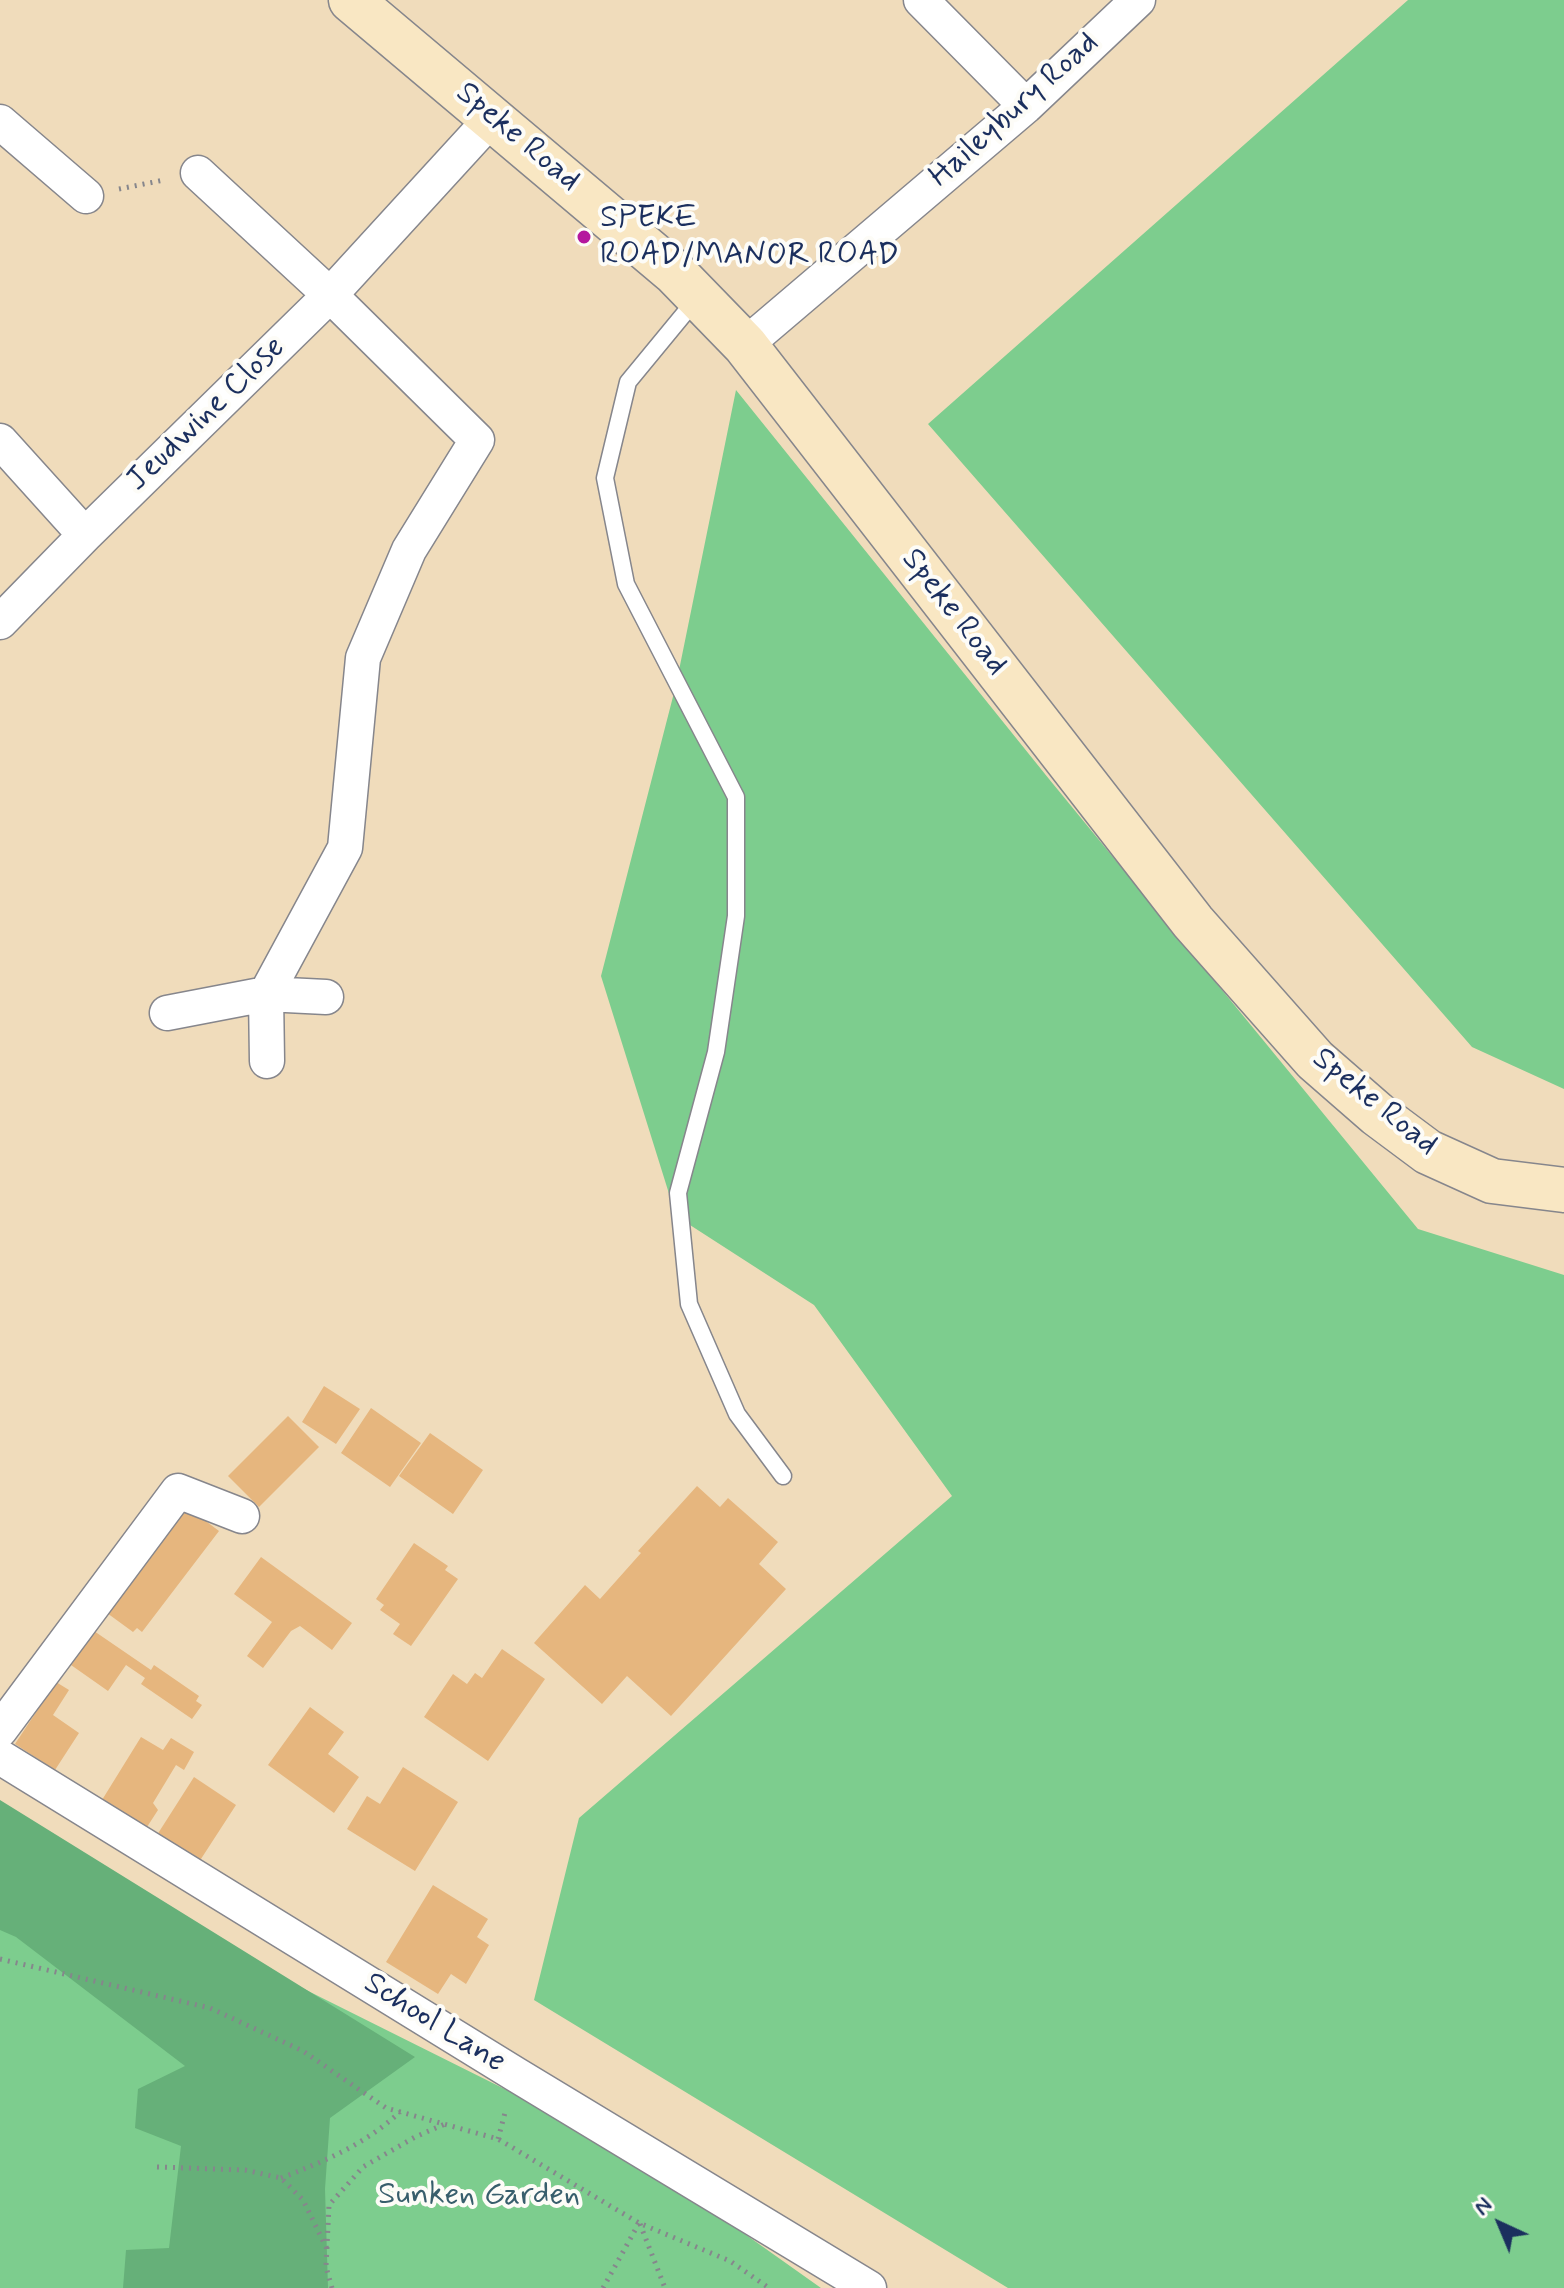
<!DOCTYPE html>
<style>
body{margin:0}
#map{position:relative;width:1564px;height:2288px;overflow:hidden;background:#f0dcbb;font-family:Mynerve,sans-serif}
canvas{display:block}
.north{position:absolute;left:1460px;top:2184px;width:80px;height:80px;-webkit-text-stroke:6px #fdfcf7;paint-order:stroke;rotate:316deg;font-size:22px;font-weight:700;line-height:32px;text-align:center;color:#1b2f5e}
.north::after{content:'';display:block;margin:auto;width:28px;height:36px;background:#1b2f5e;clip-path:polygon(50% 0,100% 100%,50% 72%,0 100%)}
</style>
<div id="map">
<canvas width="1564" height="2288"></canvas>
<div class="north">N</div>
</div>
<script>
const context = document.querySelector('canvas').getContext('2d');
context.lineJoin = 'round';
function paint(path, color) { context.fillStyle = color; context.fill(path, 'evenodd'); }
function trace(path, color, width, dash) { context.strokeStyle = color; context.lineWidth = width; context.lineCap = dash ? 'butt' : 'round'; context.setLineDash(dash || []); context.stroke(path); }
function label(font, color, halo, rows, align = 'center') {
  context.font = font + ' Mynerve,sans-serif'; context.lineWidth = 8; context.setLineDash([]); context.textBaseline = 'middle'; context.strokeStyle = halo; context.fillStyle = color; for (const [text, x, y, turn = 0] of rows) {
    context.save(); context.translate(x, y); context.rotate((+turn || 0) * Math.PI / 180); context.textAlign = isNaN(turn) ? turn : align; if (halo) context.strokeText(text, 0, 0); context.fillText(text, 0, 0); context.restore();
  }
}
const green = new Path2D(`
 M1408,0H1564V1089L1472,1047L928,424Z
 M736,390L1049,779L1418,1229L1564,1275V2288H1008L534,2000L579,1818L952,1496L814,1305L676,1216L601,976L676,685Z
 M0,1813L262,1968L625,2149L821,2288H0Z`);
const forest = new Path2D(`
 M0,1800L415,2057L330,2118L325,2189L328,2288H123L126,2250L169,2248L181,2146L135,2128L138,2089L185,2066L16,1937L0,1930Z`);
const building = new Path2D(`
 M324,1386L360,1409L336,1444L302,1422Z
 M371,1408L421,1443L390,1487L341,1453Z
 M288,1416L319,1447L259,1507L228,1476Z
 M430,1433L483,1470L453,1514L399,1476Z
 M697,1486L720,1507L728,1498L778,1542L759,1564L786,1589L671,1716L627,1676L602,1704L534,1643L585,1585L600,1599L641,1553L638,1551Z
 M187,1507L219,1531L142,1632L137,1628L133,1632L107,1613Z
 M414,1543L448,1566L445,1570L458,1579L411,1646L393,1634L400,1624L380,1610L384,1605L376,1599Z
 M261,1557L352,1623L332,1650L300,1626L291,1631L263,1668L247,1656L272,1622L234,1594Z
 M94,1631L151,1670L154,1665L199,1696L196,1701L202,1705L192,1719L141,1684L145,1678L126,1665L108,1691L71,1665Z
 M502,1649L545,1679L488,1761L424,1717L453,1674L467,1684L475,1673L482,1678Z
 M56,1682L69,1690L53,1715L79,1733L55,1770L15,1744Z
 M310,1707L344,1732L328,1754L359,1777L334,1813L268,1765Z
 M141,1737L163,1750L171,1738L194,1752L184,1770L176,1765L153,1803L158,1810L147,1827L102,1800Z
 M403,1767L458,1802L415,1871L347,1829L367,1796L380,1804Z
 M194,1777L236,1805L199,1862L157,1835Z
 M433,1885L488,1919L477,1937L489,1945L466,1984L451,1974L438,1994L386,1962Z`);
const path = new Path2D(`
 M119,189L164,180
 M0,1959L210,2008L303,2051L386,2108L498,2139L639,2223L730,2261L769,2288
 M498,2139L506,2109
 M157,2167L245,2170L281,2178L303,2200L327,2249
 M281,2178C325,2161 364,2145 400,2112
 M640,2224L665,2288
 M332,2288L326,2267L329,2205L363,2167L415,2137L445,2124
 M603,2288L639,2223`);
const lane = new Path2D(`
 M698,297L628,382L605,478L626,584L736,797V916L716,1052L678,1193L689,1304L737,1414L783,1476`);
const street = new Path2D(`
 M921,0L1026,106
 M0,122L86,196
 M198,173L330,295L477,440L409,550L363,658L345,848L266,994L267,1061
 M745,345L1026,106L1138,0
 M0,441L85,535
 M0,622L85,535L330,295L493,117
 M167,1013L266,994L326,997
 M0,1730L178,1491L242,1516
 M0,1757L515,2074L869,2288`);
const secondary = new Path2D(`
 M351,0L675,273L745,345L1193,922L1315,1060L1377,1114L1428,1152L1492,1181L1564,1190`);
const markers = [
 [584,237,8,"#b5179e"]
];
const streetNames = [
 ["Haileybury Road",1015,111,-42],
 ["Speke Road",517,138,40],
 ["Jeudwine Close",207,415,-44],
 ["Speke Road",953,613,52],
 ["Speke Road",1374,1103,39],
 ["School Lane",434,2024,32]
];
const poiNames = [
 ["SPEKE",600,219],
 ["ROAD/MANOR ROAD",600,256]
];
const parkNames = [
 ["Sunken Garden",479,2196]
];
paint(green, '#7dcd8e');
paint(forest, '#66b079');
paint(building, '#e6b67e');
trace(lane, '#86868c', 19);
trace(street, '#86868c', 37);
trace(secondary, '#86868c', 47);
trace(path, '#86868c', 5, [2, 6]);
trace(lane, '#fff', 16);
trace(street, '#fff', 34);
trace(secondary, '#f9e7c3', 44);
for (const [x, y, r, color] of markers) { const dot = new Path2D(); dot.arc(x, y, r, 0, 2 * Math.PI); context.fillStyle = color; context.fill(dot); trace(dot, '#fdfcf7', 3); }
label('32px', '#1b2f5e', '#fdfcf7', streetNames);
label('32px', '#1b2f5e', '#fdfcf7', poiNames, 'left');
label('32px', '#385e6c', '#fdfcf7', parkNames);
</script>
